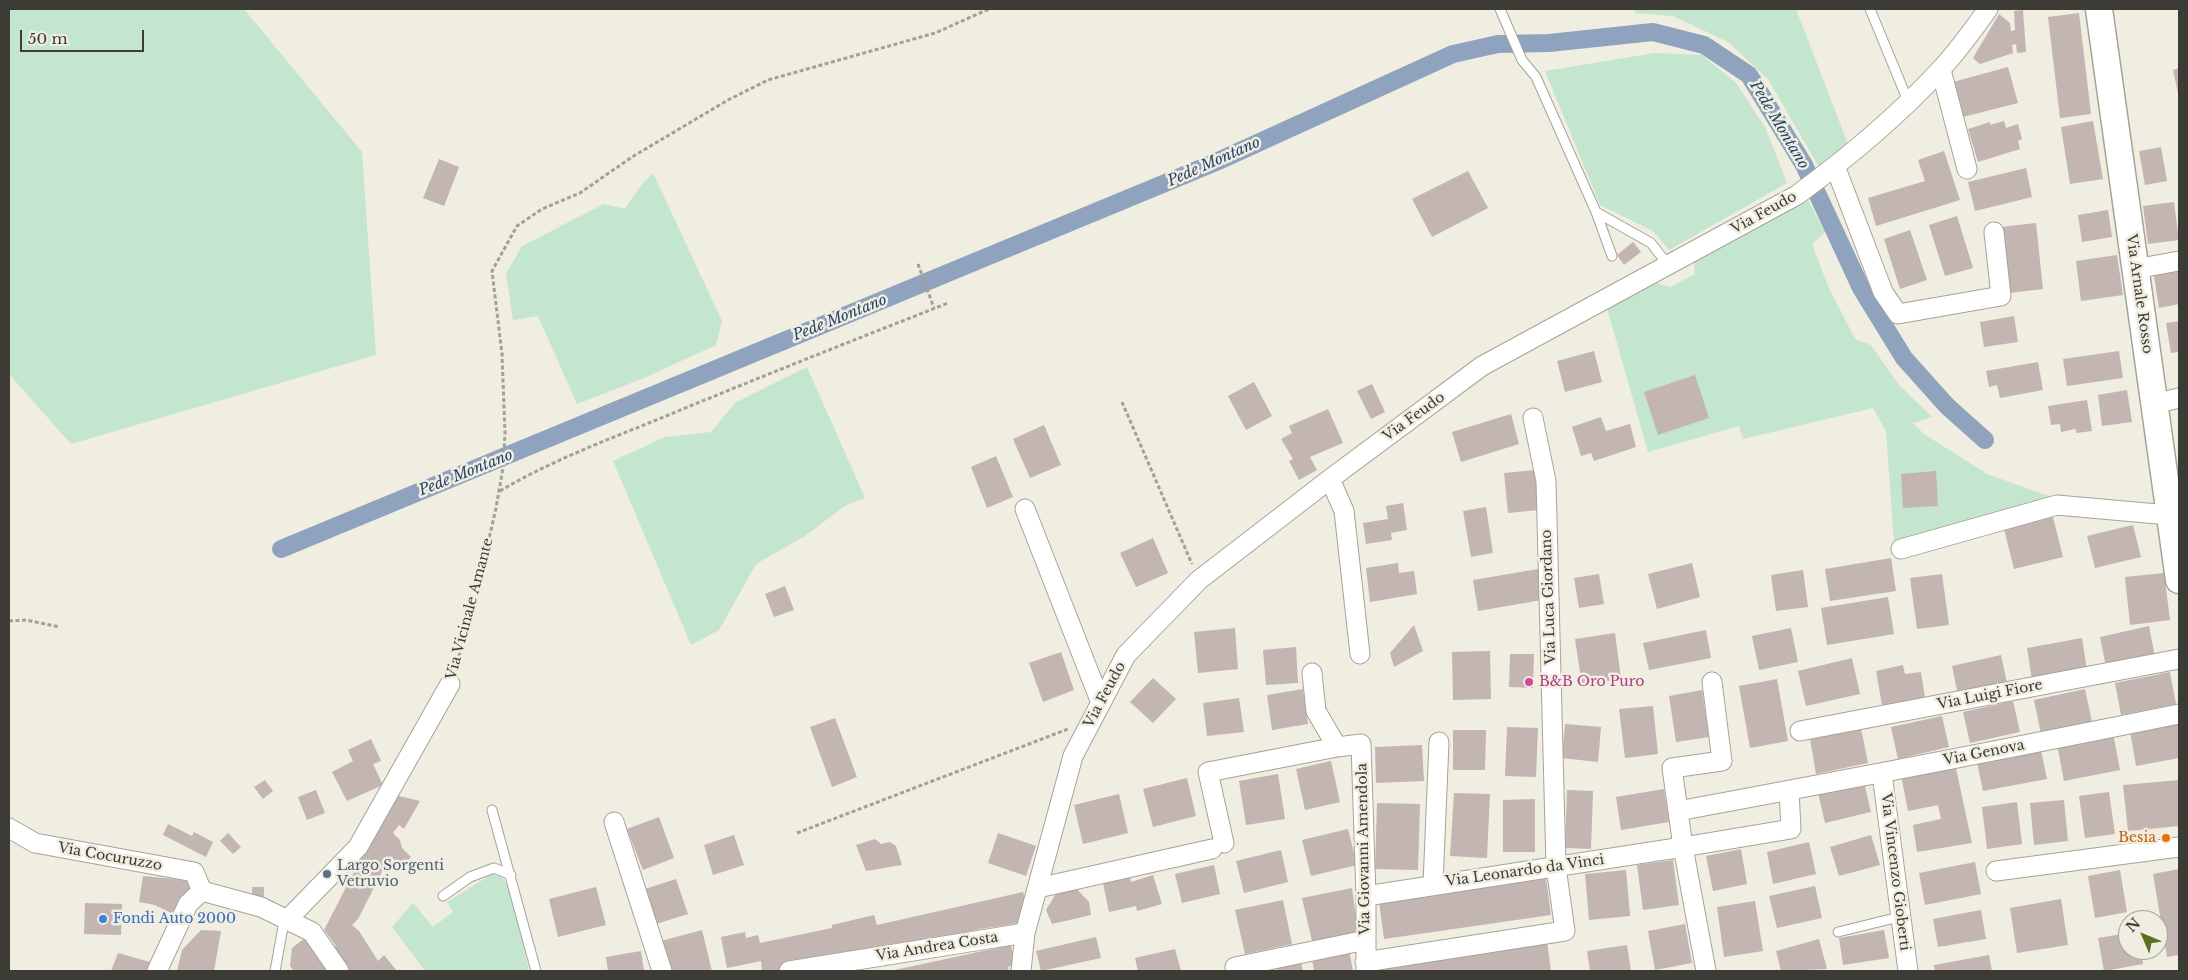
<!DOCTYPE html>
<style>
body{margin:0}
#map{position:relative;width:2188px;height:980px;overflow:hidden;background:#f0ede1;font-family:"Libre Baskerville",serif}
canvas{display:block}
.frame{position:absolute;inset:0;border:10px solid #3c3b36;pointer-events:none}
.north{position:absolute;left:2118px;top:910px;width:50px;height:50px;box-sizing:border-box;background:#f0ede1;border:1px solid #a8a69d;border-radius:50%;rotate:315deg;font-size:14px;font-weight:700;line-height:20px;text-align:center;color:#3c3b36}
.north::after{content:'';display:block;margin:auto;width:18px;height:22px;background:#5b7122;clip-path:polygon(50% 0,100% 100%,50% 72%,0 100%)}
.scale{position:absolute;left:20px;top:30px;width:124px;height:22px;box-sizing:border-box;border:2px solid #3c3b36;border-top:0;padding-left:6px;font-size:15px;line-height:18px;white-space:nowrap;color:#3c3b36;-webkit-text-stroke:4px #f0ede1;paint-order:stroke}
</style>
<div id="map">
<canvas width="2188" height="980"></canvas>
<div class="frame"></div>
<div class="north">N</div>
<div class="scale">50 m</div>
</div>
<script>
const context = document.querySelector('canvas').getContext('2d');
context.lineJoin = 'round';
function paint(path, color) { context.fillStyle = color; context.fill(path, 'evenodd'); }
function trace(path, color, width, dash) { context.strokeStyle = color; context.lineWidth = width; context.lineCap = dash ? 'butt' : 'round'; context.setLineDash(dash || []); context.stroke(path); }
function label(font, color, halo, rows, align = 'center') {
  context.font = font + ' "Libre Baskerville",serif'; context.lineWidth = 5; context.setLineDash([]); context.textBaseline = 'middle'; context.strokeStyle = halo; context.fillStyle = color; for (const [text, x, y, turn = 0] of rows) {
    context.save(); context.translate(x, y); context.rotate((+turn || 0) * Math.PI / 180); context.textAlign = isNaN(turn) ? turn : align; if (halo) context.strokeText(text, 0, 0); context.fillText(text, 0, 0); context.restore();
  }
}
const green = new Path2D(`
 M9,9H244L362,152L376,355L71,444L9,374Z
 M1634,9H1796L1848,144L1819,167L1768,79L1728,42L1673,16L1636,13Z
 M1655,53L1702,55L1736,83L1766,129L1787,183L1669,250L1653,231L1600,205L1545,71Z
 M653,173L722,321L716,345L644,378L577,404L538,316L513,320L506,274L522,246L604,204L625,209L641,185Z
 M1807,198L1825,232L1812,244L1828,286L1855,339L1871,345L1899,385L1932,417L1913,423L1924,434L1987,474L2051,497L2053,501L1894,542L1886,431L1873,408L1743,439L1739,426L1648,452L1607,308L1656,283L1670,287L1695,274L1694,262Z
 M807,367L865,498L846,505L805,536L756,564L719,630L691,645L613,461L665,437L711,432L735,403Z
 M492,874L502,877L513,896L529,971H425L392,927L413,903L433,927L453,912L447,902Z`);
const canal = new Path2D(`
 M281,549L1216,162L1453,54L1498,44L1549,43L1653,32L1704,45L1749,75L1804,165L1861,288L1904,358L1947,406L1985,440`);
const building = new Path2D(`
 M2023,10L2026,52L2017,53L2016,44L2012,45L2013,53L1980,64L1973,58L1999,14L2010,23L2011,31L2015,30L2014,11Z
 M2079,13L2091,114L2060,118L2048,17Z
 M2008,67L2018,103L1963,117L1953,82Z
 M2179,68V93H2178L2173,70Z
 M2004,121L2006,128L2018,124L2022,139L2018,141L2020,149L1978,162L1968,129L1990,122V125Z
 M2093,121L2103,179L2070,184L2061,127Z
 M2161,147L2167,181L2145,185L2139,151Z
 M1944,151L1960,200L1876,226L1868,198L1925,181L1918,160Z
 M439,159L459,167L444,206L423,198Z
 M2026,168L2032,197L1975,211L1968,182Z
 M1468,171L1488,208L1432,237L1412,199Z
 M2174,202L2179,240L2148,244L2143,206Z
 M2108,210L2112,237L2082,242L2078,215Z
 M1957,216L1973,268L1945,276L1929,225Z
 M2036,223L2043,289L2009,293L2001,227Z
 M1910,230L1927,280L1900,289L1884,239Z
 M1633,242L1641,252L1624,265L1617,255Z
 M2117,255L2123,295L2081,301L2076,261Z
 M2179,265V304L2159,308L2153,270Z
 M2014,316L2018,342L1984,347L1980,322Z
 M2179,321V352L2171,353L2166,323Z
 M1594,351L1602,382L1565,392L1557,361Z
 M2119,351L2123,378L2067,386L2063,359Z
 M2038,362L2043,390L2000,398L1997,385L1989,387L1986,371Z
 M1695,375L1709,418L1658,435L1644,392Z
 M1254,382L1272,416L1246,430L1228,396Z
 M1372,384L1385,412L1371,419L1357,391Z
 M2127,390L2132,422L2102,426L2098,395Z
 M2087,400L2092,431L2076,433V429L2061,432L2060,424L2051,425L2048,406Z
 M1328,409L1343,443L1310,457L1317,470L1299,480L1289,461L1293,459L1281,439L1292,433L1289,426Z
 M1511,414L1519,444L1461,462L1452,432Z
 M1601,417L1606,431L1630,424L1636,447L1594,461L1591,453L1581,456L1572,427Z
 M1044,425L1061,465L1030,478L1013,439Z
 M996,456L1013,497L987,508L971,467Z
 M1536,470L1539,510L1508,513L1504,473Z
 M1936,471L1938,506L1903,508L1901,474Z
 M1403,503L1407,530L1391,533L1392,540L1366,544L1363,523L1388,519L1386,506Z
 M1486,507L1493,553L1471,557L1463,511Z
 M2053,517L2063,557L2014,569L2004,529Z
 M2133,525L2141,557L2095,568L2087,536Z
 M1153,538L1168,573L1136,587L1120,553Z
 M1891,558L1896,591L1830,601L1825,569Z
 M1398,563L1399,573L1414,571L1417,594L1370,602L1366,568Z
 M1692,563L1700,597L1657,609L1648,574Z
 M1538,569L1542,600L1478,611L1473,580Z
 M1803,570L1808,607L1776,611L1771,575Z
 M2164,573L2170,620L2130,625L2125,577Z
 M1599,574L1604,604L1579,608L1574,578Z
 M1942,574L1949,625L1917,629L1910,578Z
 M785,586L794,610L774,617L765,594Z
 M1888,597L1894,634L1827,645L1821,608Z
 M1414,625L1423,651L1394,667L1390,653Z
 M2149,626L2155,657L2106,667L2100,637Z
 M1235,628L1238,669L1198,673L1194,632Z
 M1791,628L1798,662L1759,670L1752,636Z
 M1706,630L1711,658L1649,670L1643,643Z
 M1615,633L1621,679L1582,685L1575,639Z
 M2082,638L2087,670L2032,680L2027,648Z
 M1296,647L1298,683L1266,685L1263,650Z
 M1490,651L1491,699L1453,700L1452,652Z
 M1061,652L1074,690L1043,702L1029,663Z
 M1510,654H1534L1533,688L1509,687Z
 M2001,655L2007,683L1958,695L1952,666Z
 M1852,658L1860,694L1806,706L1798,671Z
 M1903,665L1905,674L1921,672L1925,698L1882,705L1876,671Z
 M2170,672L2176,704L2121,715L2115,683Z
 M1153,678L1176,699L1153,723L1130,702Z
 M1777,679L1788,741L1750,748L1739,686Z
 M1303,689L1308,724L1272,730L1267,695Z
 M2085,689L2092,722L2041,734L2034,700Z
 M1702,690L1709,737L1676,742L1669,696Z
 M1239,698L1244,732L1207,736L1203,703Z
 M2013,701L2020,732L1970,743L1963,712Z
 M1653,706L1658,754L1625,758L1619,709Z
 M1942,716L1949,747L1898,759L1891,727Z
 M835,718L857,777L832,787L810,727Z
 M2179,722V758L2136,766L2130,731Z
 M1565,724L1601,727L1598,762L1562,758Z
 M1507,727L1538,728L1536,777L1505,776Z
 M1861,728L1868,763L1816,774L1810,739Z
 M1453,730H1486L1485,770H1453Z
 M2113,733L2120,770L2064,781L2057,744Z
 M371,739L381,761L373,764L383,785L347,801L332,772L353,761L348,750Z
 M1422,745L1424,781L1376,783L1375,747Z
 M2041,750L2047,779L1983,791L1977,762Z
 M1331,761L1340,802L1305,810L1296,769Z
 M1955,764L1972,843L1917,852L1913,825L1941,819L1938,805L1908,811L1901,775Z
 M1278,774L1285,819L1246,825L1239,781Z
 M1187,778L1196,816L1153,827L1143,789Z
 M265,780L273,791L263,799L254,787Z
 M2179,780V826L2128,831L2123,785Z
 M1864,782L1871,812L1825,823L1818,793Z
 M1664,789L1669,822L1621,830L1616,797Z
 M316,790L325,813L307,820L298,797Z
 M1567,790L1593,791L1591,849L1565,848Z
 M2109,792L2115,834L2085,838L2079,796Z
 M1454,793L1490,794L1487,858L1450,856Z
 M391,794L420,801L404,829L399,825L393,833L400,840L402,848L411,857L401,867L392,857L387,862L358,919L352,925L359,931L378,961L384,955L397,971H349L334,947L336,946L324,930L368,845Z
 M1119,794L1128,833L1083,844L1074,805Z
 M1535,799V852H1503V800Z
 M2064,800L2068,841L2034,845L2030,803Z
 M2017,802L2022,844L1987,849L1982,807Z
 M1377,803L1420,804L1418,870L1375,869Z
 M659,817L674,858L643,870L627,829Z
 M168,824L192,836L194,832L213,842L206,857L163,835Z
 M1348,829L1357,865L1311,876L1302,840Z
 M228,833L241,847L233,854L220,841Z
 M998,833L1036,846L1026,876L988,863Z
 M734,835L744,865L713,875L704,845Z
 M1871,835L1880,865L1839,876L1830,847Z
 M875,839L881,844L890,842L896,846L902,865L866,871L856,845Z
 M1809,842L1816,874L1773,884L1767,852Z
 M1741,849L1747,884L1713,891L1706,856Z
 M1281,850L1288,882L1244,893L1236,861Z
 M1673,860L1679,905L1643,910L1637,865Z
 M1975,862L1981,894L1925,905L1919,873Z
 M1214,865L1220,894L1182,903L1175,874Z
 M2179,869V955L2167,957L2153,874Z
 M1626,870L1630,916L1589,920L1585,874Z
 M2120,870L2127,912L2095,918L2088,876Z
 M1153,875L1162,904L1137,911L1136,906L1109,912L1103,883L1130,877L1131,882Z
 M143,876L194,881L195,887L171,913L155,905L139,902Z
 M1546,878L1551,915L1384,939L1379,902Z
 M676,879L688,914L656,924L645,889Z
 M1815,886L1822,918L1777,928L1769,896Z
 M252,887H264V897H252Z
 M596,887L606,925L558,937L549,899Z
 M1075,887L1089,902L1091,915L1052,924L1046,910L1058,890Z
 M1352,888L1358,932L1312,941L1302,898Z
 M1023,892L1027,907L1020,923L981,929L784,971H762L761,961L727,968L721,937L745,932L746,938L758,935L760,943L832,928V925L874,915L877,925Z
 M2061,899L2068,945L2017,953L2010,908Z
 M1283,900L1292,944L1245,954L1235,910Z
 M1755,901L1763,951L1724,957L1717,907Z
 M85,903L122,904L121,935L84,934Z
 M1981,910L1986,939L1938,947L1933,919Z
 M1685,924L1692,963L1655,970L1648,931Z
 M201,930L221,931L214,971H177L182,950Z
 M702,930L712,971H669L661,941Z
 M1884,930L1889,958L1843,965L1839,938Z
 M2128,933V950H2141L2143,964L2104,971L2098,938Z
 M1096,937L1101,958L1041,971L1036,951Z
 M305,938L329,971H294L290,966L292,948Z
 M1819,939L1827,969L1781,971L1776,951Z
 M1547,942L1551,971H1383L1382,967Z
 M1011,945L1015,965L1008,967L1009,971H890Z
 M1627,945L1631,971H1590L1587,951Z
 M1175,949L1181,971H1138L1135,958Z
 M1349,950L1353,971H1314L1312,959Z
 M641,951L644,971H608L606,957Z
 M118,953L150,962L147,971H111Z
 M1989,955L1992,971H1935L1934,965Z
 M1301,962L1303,971H1277L1276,967Z`);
const path = new Path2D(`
 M918,264L934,308
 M1122,402L1192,564
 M500,491C552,460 610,439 666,416C760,377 854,340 948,303
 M9,621L26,620L60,627
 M455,669L471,618L496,508L503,468L505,433L502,354L492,271L517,226L542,209L580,193L632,157L728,100L768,80L935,33L989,9
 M797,833L1068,729`);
const lane = new Path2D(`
 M1500,9L1522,60L1536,77L1596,212L1651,243L1668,265
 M1870,9L1908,101
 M1596,212L1612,256
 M492,810L536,971
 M443,896L470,877L494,868L511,875
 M1838,932L1899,917
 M275,971L283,927L287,920`);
const street = new Path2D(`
 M1941,70L1967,169
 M1835,166L1883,292L1898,314L2001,296L1994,232
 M2135,269L2179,261
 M2154,404L2179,398
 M1330,479L1344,511L1360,654
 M1025,509L1101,703
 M1901,549L2057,505L2169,515
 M1312,673L1316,711L1337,747
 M1800,731L2179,659
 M1882,774L1908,971
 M1789,791L1791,829L1683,847L1678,811C1845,780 2012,748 2179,714
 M1678,811L1672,768L1722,761L1712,682
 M614,822L662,971
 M9,828L35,843L194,872L202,891
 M1224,843L1208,772L1337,747L1361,744L1366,896V971
 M1996,871L2179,847
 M1433,884L1439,742
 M1038,888L1212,849
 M1366,896L1683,847L1706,971
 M287,920L358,847L450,684
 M1365,962L1565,931L1556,867L1546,481L1533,418
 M1235,967L1366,940
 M157,971L188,904L202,891L261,907L312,932L339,971
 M789,971L1025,933
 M1021,971L1025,933L1073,756L1126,655L1199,580L1330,479L1482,366L1797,195C1846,159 1900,114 1941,69C1958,51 1973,30 1988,9`);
const secondary = new Path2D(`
 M2099,9L2179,580`);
const markers = [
 [1529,682,5,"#d1479c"],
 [2166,838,5,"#e8710a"],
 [327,874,5,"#5c6f8a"],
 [103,919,5,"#3f7fe0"]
];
const streetNames = [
 ["Via Feudo",1764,213,-29],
 ["Via Arnale Rosso",2139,294,82],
 ["Via Feudo",1414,417,-36],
 ["Via Luca Giordano",1549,597,-92],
 ["Via Vicinale Amante",470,609,-75],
 ["Via Feudo",1105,695,-62],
 ["Via Luigi Fiore",1990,695,-11],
 ["Via Genova",1984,753,-11],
 ["Via Giovanni Amendola",1364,849,-91],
 ["Via Cocuruzzo",110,857,10],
 ["Via Leonardo da Vinci",1525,871,-8],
 ["Via Vincenzo Gioberti",1895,872,83],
 ["Via Andrea Costa",937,947,-9]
];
const hotelNames = [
 ["B&B Oro Puro",1539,682]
];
const foodNames = [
 ["Besia",2156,838]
];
const serviceNames = [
 ["Largo Sorgenti",337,866],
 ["Vetruvio",337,882]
];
const shopNames = [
 ["Fondi Auto 2000",113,919]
];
const waterNames = [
 ["Pede Montano",1779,125,59],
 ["Pede Montano",1214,162,-24],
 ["Pede Montano",840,318,-22],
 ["Pede Montano",466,473,-22]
];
paint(green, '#c4e5ce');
trace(canal, '#8fa3bf', 18);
paint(building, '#c2b5b2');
trace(lane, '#a6a398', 11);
trace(street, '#a6a398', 21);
trace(secondary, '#a6a398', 29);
trace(path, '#a2a097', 3, [4, 2.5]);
trace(lane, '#fff', 9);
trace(street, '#fff', 19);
trace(secondary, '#fff', 26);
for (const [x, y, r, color] of markers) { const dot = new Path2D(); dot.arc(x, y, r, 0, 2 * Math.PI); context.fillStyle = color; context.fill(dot); trace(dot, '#f0ede1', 2); }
label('14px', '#3c3b36', '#f0ede1', streetNames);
label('14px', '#b23c85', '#f0ede1', hotelNames, 'left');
label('14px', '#c56008', '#f0ede1', foodNames, 'right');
label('14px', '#4e5e75', '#f0ede1', serviceNames, 'left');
label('14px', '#366cbe', '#f0ede1', shopNames, 'left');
label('italic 15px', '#26436b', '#f0ede1', waterNames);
</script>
